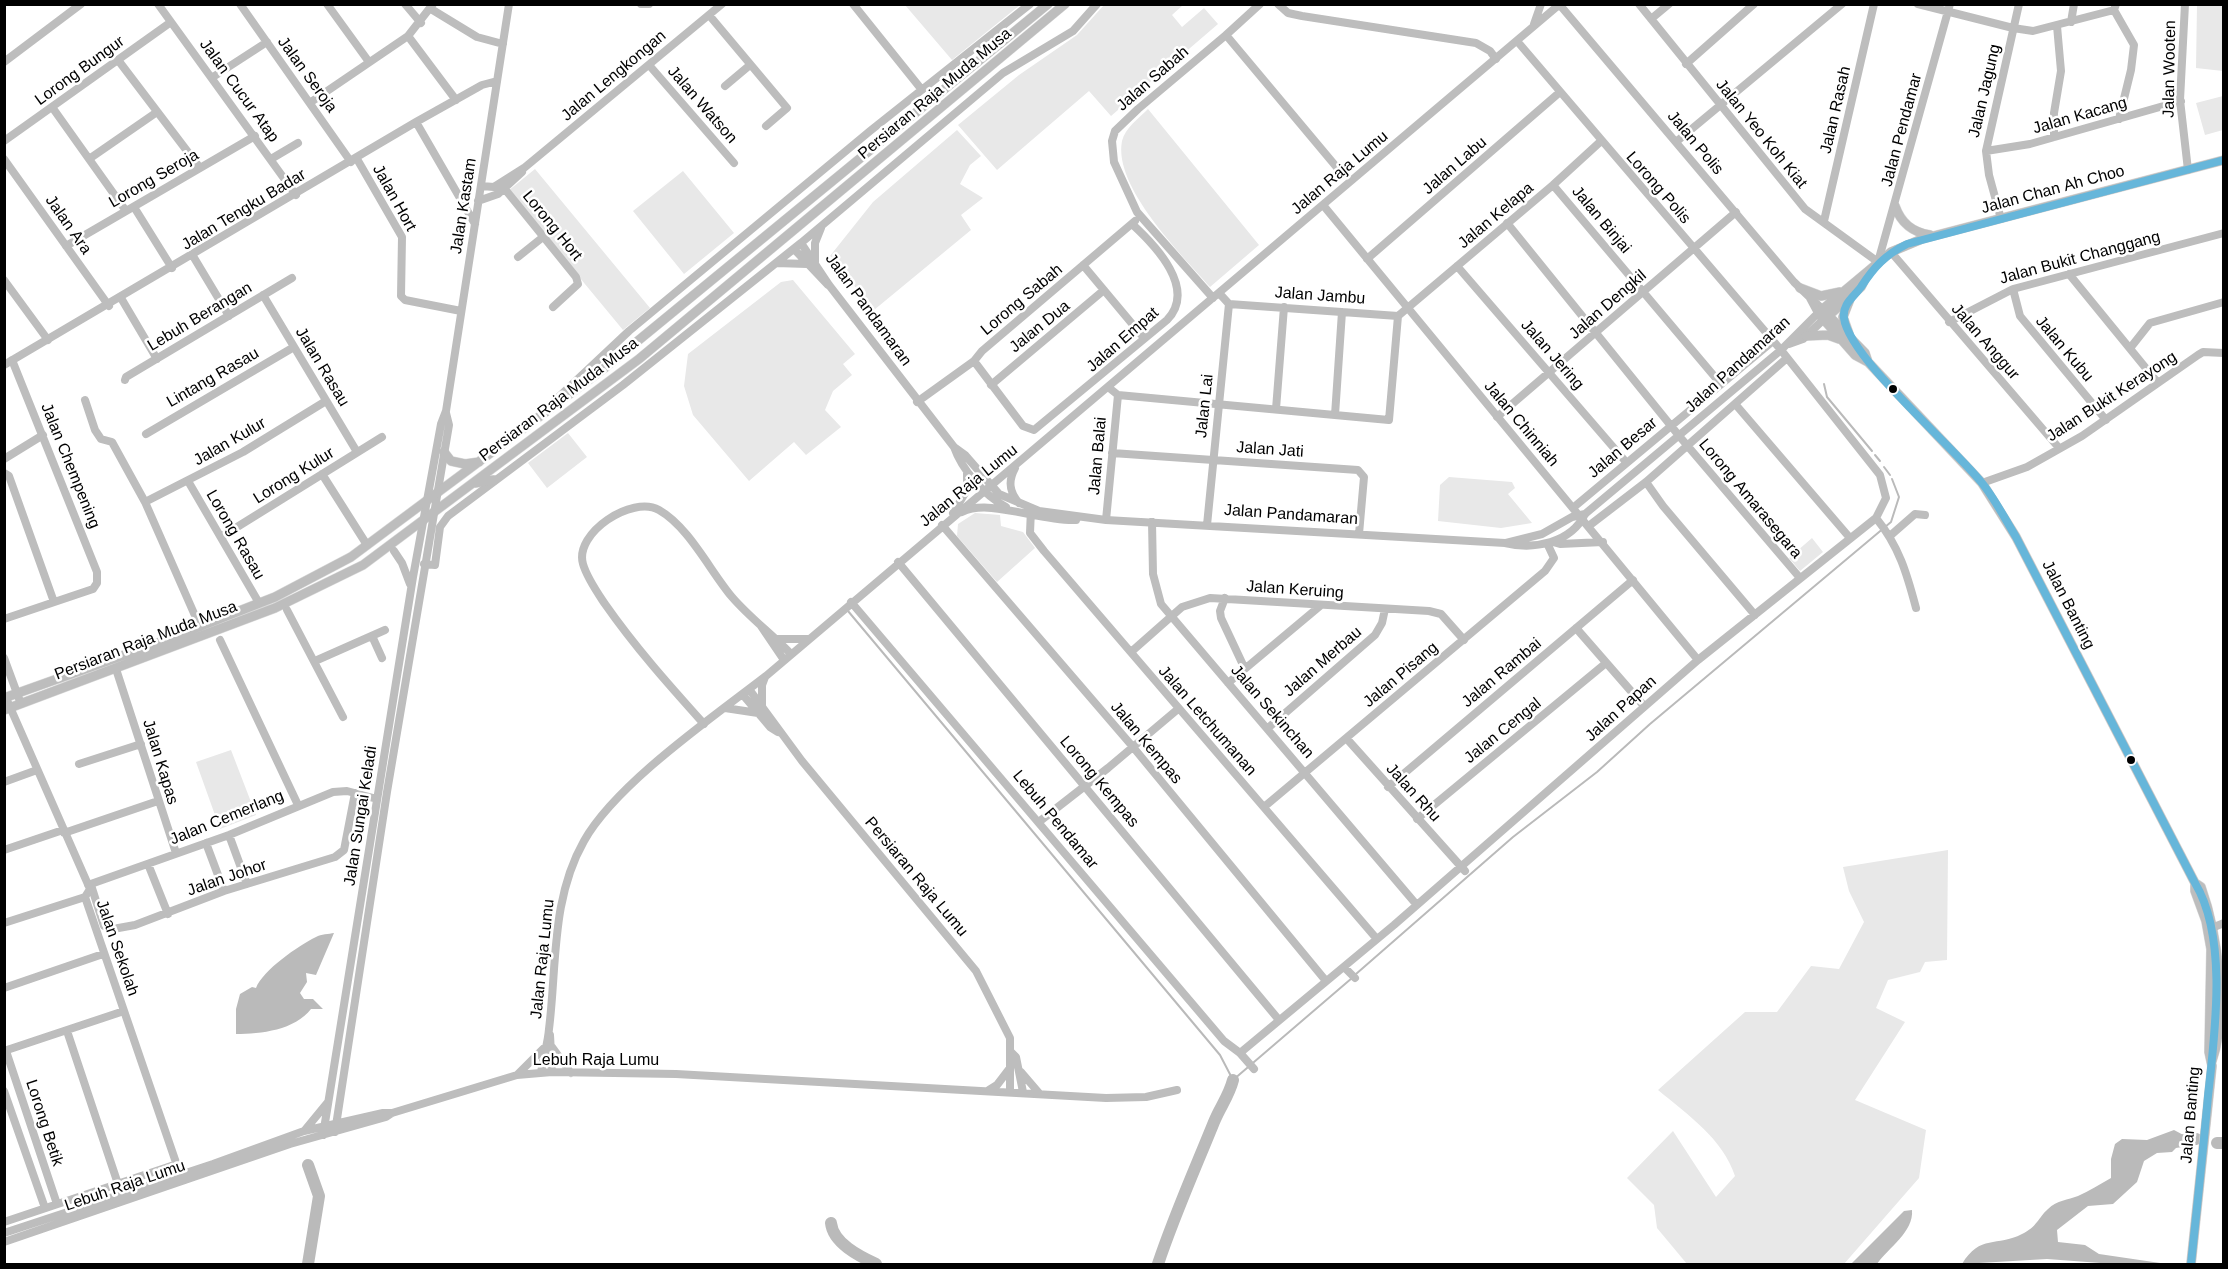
<!DOCTYPE html>
<style>
body{margin:0}
#map{position:relative;width:2228px;height:1269px;overflow:hidden;background:#fff;font-family:Helvetica,sans-serif}
canvas{display:block}
.frame{position:absolute;inset:0;border:6px solid #000;pointer-events:none}
</style>
<div id="map">
<canvas width="2228" height="1269"></canvas>
<div class="frame"></div>
</div>
<script>
const context = document.querySelector('canvas').getContext('2d');
context.lineJoin = 'round';
function paint(path, color) { context.fillStyle = color; context.fill(path, 'evenodd'); }
function trace(path, color, width, dash) { context.strokeStyle = color; context.lineWidth = width; context.lineCap = dash ? 'butt' : 'round'; context.setLineDash(dash || []); context.stroke(path); }
function label(font, color, halo, rows, align = 'center') {
  context.font = font + ' Helvetica,sans-serif'; context.lineWidth = 5; context.setLineDash([]); context.textBaseline = 'middle'; context.strokeStyle = halo; context.fillStyle = color; for (const [text, x, y, turn = 0] of rows) {
    context.save(); context.translate(x, y); context.rotate((+turn || 0) * Math.PI / 180); context.textAlign = isNaN(turn) ? turn : align; if (halo) context.strokeText(text, 0, 0); context.fillText(text, 0, 0); context.restore();
  }
}
const green = new Path2D(`
 M905,5H1020L952,60Z
 M1104,5H1183L1172,15L1182,27L1204,8L1218,24L1111,116L1089,91L997,170L958,125L1019,75L1077,35Z
 M2197,5H2223V71L2196,68Z
 M2223,96V130L2205,135L2196,103Z
 M1148,109L1259,245L1210,287C1182,255 1113,187 1122,141C1125,128 1139,118 1148,109Z
 M957,130L981,156L970,165L960,184L983,198L961,215L971,230L874,310L830,256L873,202Z
 M535,169L650,308L623,330L508,191Z
 M683,171L734,233L684,274L633,211Z
 M793,280L855,354L843,364L852,375L833,391L825,410L841,427L806,455L794,442L749,481L693,415L684,386L688,354L781,282Z
 M568,433L587,457L547,488L528,463Z
 M1449,477L1512,482L1515,488L1508,494L1532,523L1501,528L1438,521L1440,485Z
 M975,513L1000,515L1001,526L1023,532L1035,548L997,582L957,536L958,524Z
 M1812,538L1823,552L1800,571L1789,558Z
 M231,750L256,815L220,829L196,762Z
 M1948,850L1947,960L1925,962L1920,972L1888,980L1876,1008L1905,1022L1855,1100L1926,1130L1919,1178L1844,1264H1687L1657,1228L1654,1205L1627,1178L1673,1131L1716,1197L1735,1176C1723,1139 1688,1115 1658,1090L1745,1012H1777L1811,966L1839,969L1864,922L1849,891L1843,867Z`);
const water = new Path2D(`
 M334,933L316,975L306,973L307,982L300,993L304,999H313L323,1009H311C295,1030 261,1034 236,1034V1009L240,994L252,987L256,988C263,970 298,946 316,937C321,934 329,934 334,933Z
 M2174,1130L2189,1138L2188,1146L2176,1148L2172,1152L2157,1153L2144,1161L2137,1182L2113,1204L2088,1206L2057,1230L2058,1242L2085,1245L2099,1254L2167,1264H2114L2047,1259L1962,1264C1980,1234 1997,1247 2022,1234C2037,1227 2038,1218 2048,1209C2057,1200 2068,1200 2078,1196C2089,1191 2100,1184 2111,1178V1159L2115,1144L2122,1139L2147,1140Z
 M1912,1210C1914,1232 1888,1248 1877,1264H1851L1904,1211Z`);
const stream = new Path2D(`
 M1824,384L1827,397L1872,451
 M1875,455L1880,461
 M1884,467L1890,475
 M848,611L1220,1055L1233,1080L1352,978
 M1356,974L1513,837L1597,772L1650,724L1891,522L1899,497L1892,479`);
const river = new Path2D(`
 M2175,1141L2196,1139
 M2217,1143H2224
 M308,1165L319,1196L308,1264
 M831,1223C833,1243 859,1256 876,1264
 M1158,1264C1174,1216 1195,1169 1214,1122C1220,1107 1229,1096 1233,1080`);
const minor = new Path2D(`
 M158,4L296,195
 M240,4L351,162
 M327,4L369,62
 M405,4L421,23
 M641,4H649
 M853,4L922,90
 M1260,4L1226,35L1339,170
 M1278,4L1288,13L1302,16L1476,43L1490,51L1496,59
 M1559,4L1794,282L1822,309
 M1639,4L1805,209L1878,262L1950,4
 M1918,4L2013,28L2033,31L2114,10
 M2116,4L2114,10L2134,45L2131,70L2119,119
 M2185,4L2180,100L2188,170
 M431,9L477,37L503,44
 M709,15L787,108L766,126
 M1651,19L1669,4
 M2071,22L2074,4
 M1534,24L1541,4
 M408,36L456,100
 M118,60L200,168
 M4,62L81,4
 M1686,64L1754,4
 M649,65L734,163
 M213,77L267,42
 M725,86L750,65
 M311,102L408,36L433,4
 M52,107L126,211
 M416,122L475,224
 M2054,137V113L2061,71L2057,26
 M4,141L171,22
 M1676,142L1842,4
 M1986,151L2030,144L2181,101
 M4,159L109,306
 M89,159L157,112
 M271,159L298,143
 M357,159L402,237L401,296L405,300L461,311
 M1553,185L1720,383
 M481,186L494,187L524,168L722,4
 M504,188L576,277L578,284L553,307
 M478,201L498,194L522,172
 M1323,205L1698,660
 M134,207L172,268
 M2001,219L1989,175L1986,151L2019,4
 M1824,221L1874,4
 M1507,223L1680,437L1800,578
 M801,243L829,285L954,447L965,455L999,494L1039,511L1106,520L1505,543C1534,550 1571,543 1585,514L1781,350L1818,313L1810,298
 M66,246L255,136
 M794,249L828,285
 M1891,252L2059,448
 M193,256L229,316
 M518,257L543,237
 M1367,259L1560,92
 M815,262V243L821,228
 M776,263L807,264
 M1083,265L1144,338
 M1457,266L1626,462
 M2069,274L2158,383
 M4,280L48,340
 M2013,289L2020,316L2106,420
 M263,295L357,452
 M121,298L157,359
 M1213,298L1137,212L1114,162L1112,141L1115,131L1138,109L1226,35
 M1229,304L1398,316L1553,185L1600,142
 M1949,322L2013,289L2224,233
 M1789,344L1803,339L1823,320
 M2131,347L2150,323L2224,302
 M974,361L1023,426L1034,430L1167,320C1197,289 1156,246 1132,224
 M4,365L416,122L482,85L497,81
 M125,380L126,377L292,278
 M991,385L1104,290
 M1108,387L1118,395L1389,420L1398,316
 M85,400L95,430L101,439L112,442L145,502L200,627
 M917,402L974,361L982,351L1135,221
 M1736,405L1850,538
 M546,409L629,331L870,131L1030,4
 M1276,409L1284,307
 M1335,415L1342,312
 M1497,417L1736,212
 M146,434L294,347
 M954,447C962,470 984,495 1006,507
 M1112,453L1358,470L1364,477L1359,534
 M4,459L43,435
 M1015,468C1008,481 1009,492 1019,503
 M4,473L9,476L54,602
 M322,474L367,545
 M188,481L259,603
 M1646,482L1663,506L1755,615
 M1982,483L2027,467L2082,436L2198,355L2203,352L2224,353
 M145,502L243,452L326,401
 M1574,507L1773,341
 M1031,509L1030,533L1044,551L1376,938
 M962,512C989,498 1041,522 1076,520
 M953,513L967,490V473
 M1876,518C1899,546 1907,574 1916,608
 M1106,520L1118,395
 M1152,522L1153,574L1161,604L1416,904
 M942,525L1133,747L1326,981
 M1207,525L1229,304L1219,293
 M1590,525L1646,482L1787,358
 M1891,535L1915,514L1925,515
 M221,537L382,437
 M1553,542L1560,544L1603,542
 M1506,543L1542,534L1572,517L1585,514
 M394,551L402,563L410,584
 M898,562L1279,1020
 M424,564L435,565L440,527L448,516L623,385L801,243L1003,73L1073,31L1097,4
 M1225,598L1220,611L1221,618L1244,667
 M851,602L1224,1041L1240,1053L1254,1069
 M287,610L343,717
 M4,619L93,589L97,583V572L12,360
 M761,626L784,660
 M1576,628L1644,706
 M372,636L382,658
 M777,639H808
 M220,640L298,805
 M1131,652L1182,607L1210,598L1429,611L1441,614L1464,640
 M4,658L21,704
 M315,661L385,630
 M116,669L176,853
 M1228,683L1320,606
 M749,689L802,761L976,971L1010,1038V1091
 M743,695L770,727L778,732
 M6,698L90,889L85,897L182,1180
 M762,707V685L765,677
 M725,708L758,713
 M704,724C669,685 635,647 605,604C597,592 587,578 583,564C574,533 632,495 659,510C689,527 710,571 732,597C750,618 772,634 791,654
 M1268,728L1375,635L1382,623L1385,609
 M1347,739L1465,871
 M79,764L141,744
 M4,782L37,770
 M1388,787L1633,580
 M1264,807L1545,571L1554,558L1547,543
 M1417,819L1606,663
 M1040,821L1108,768L1178,709
 M64,833L158,801
 M229,835L247,884
 M206,843L224,891
 M4,850L63,830
 M148,864L168,914
 M88,885L229,835L333,792L347,791L377,799
 M91,885L104,926L113,929L135,925L224,891L335,857L344,850L355,793
 M4,923L85,897
 M2214,927L2224,923
 M1344,967L1355,978
 M4,988L103,954
 M67,1031L118,1184
 M550,1035L552,1072
 M552,1047L571,1073
 M4,1051L124,1011
 M6,1051L57,1204
 M1011,1052L1016,1057L1023,1092
 M1240,1053L1394,925L1698,660L1876,518L1886,498L1880,475L1781,350L1517,41
 M1021,1072L1039,1093
 M541,1073C543,1058 548,1043 549,1029C557,965 551,899 584,841C616,784 713,717 766,676L1560,4
 M518,1074L543,1049
 M989,1090L997,1085L1010,1068
 M4,1091L45,1208
 M305,1130L328,1102
 M335,1132L387,792L449,425L446,413
 M323,1135L413,577L441,424L446,411L509,4
 M4,1222L177,1164
 M4,1233L213,1164L304,1131L383,1113H392
 M4,1242L290,1144L386,1117L392,1113L517,1075L552,1072L676,1074L1106,1098L1146,1097L1177,1090`);
const major = new Path2D(`
 M1895,206C1901,223 1912,232 1930,235
 M1800,288L1821,296L1840,292
 M1822,309L1865,353L1868,362L1982,483L2016,537L2195,883L2201,887C2218,934 2228,1014 2212,1061
 M1826,318L1861,287L1865,279
 M1849,334L1843,317L1850,299
 M1806,336L1828,335L1839,339
 M1868,362L1855,355L1818,313L1891,252L1922,239L2224,160
 M444,452L451,461L465,464L479,462
 M475,483L494,480
 M4,698L155,644L275,597L351,557L606,367L1048,4
 M4,710L275,608L363,565L639,359L1065,4
 M2191,1264L2212,1066L2209,1052L2211,949L2206,921L2195,891V883`);
const bus1 = new Path2D(`
 M2191,1264C2197,1208 2203,1152 2208,1096C2215,1032 2228,938 2195,883L2016,537C2005,519 1995,499 1982,483C1953,446 1849,358 1844,318C1842,304 1854,297 1861,287C1874,267 1885,255 1907,244L2224,160`);
const markers = [
 [1893,389,5,"#000"],
 [2131,760,5,"#000"]
];
const streetNames = [
 ["Jalan Wooten",2170,69,-89],
 ["Lorong Bungur",80,71,-36],
 ["Jalan Seroja",307,75,54],
 ["Jalan Lengkongan",614,76,-40],
 ["Jalan Sabah",1153,79,-41],
 ["Jalan Cucur Atap",239,91,54],
 ["Jalan Jagung",1985,91,-77],
 ["Persiaran Raja Muda Musa",935,94,-40],
 ["Jalan Watson",702,105,49],
 ["Jalan Rasah",1836,110,-77],
 ["Jalan Kacang",2080,116,-16],
 ["Jalan Pendamar",1902,130,-75],
 ["Jalan Yeo Koh Kiat",1761,134,51],
 ["Jalan Polis",1695,143,50],
 ["Jalan Labu",1455,166,-41],
 ["Jalan Raja Lumu",1340,173,-40],
 ["Lorong Seroja",154,179,-30],
 ["Lorong Polis",1658,188,49],
 ["Jalan Chan Ah Choo",2053,190,-15],
 ["Jalan Hort",394,198,61],
 ["Jalan Kastam",464,206,-81],
 ["Jalan Tengku Badar",244,210,-31],
 ["Jalan Kelapa",1496,216,-40],
 ["Jalan Binjai",1601,220,50],
 ["Jalan Ara",68,225,55],
 ["Lorong Hort",552,226,51],
 ["Jalan Bukit Changgang",2080,258,-15],
 ["Jalan Jambu",1320,296,4],
 ["Lorong Sabah",1022,300,-40],
 ["Jalan Dengkil",1608,305,-41],
 ["Jalan Pandamaran",868,310,54],
 ["Lebuh Berangan",200,317,-31],
 ["Jalan Dua",1040,327,-39],
 ["Jalan Empat",1123,340,-41],
 ["Jalan Anggur",1985,342,49],
 ["Jalan Kubu",2064,349,50],
 ["Jalan Jering",1552,355,49],
 ["Jalan Pandamaran",1738,365,-42],
 ["Jalan Rasau",322,367,59],
 ["Lintang Rasau",213,378,-30],
 ["Jalan Bukit Kerayong",2112,397,-33],
 ["Persiaran Raja Muda Musa",559,400,-37],
 ["Jalan Lai",1205,406,-84],
 ["Jalan Chinniah",1521,424,50],
 ["Jalan Kulur",230,442,-30],
 ["Jalan Besar",1623,448,-40],
 ["Jalan Jati",1270,450,4],
 ["Jalan Balai",1098,456,-85],
 ["Jalan Chempening",70,466,68],
 ["Lorong Kulur",294,476,-32],
 ["Jalan Raja Lumu",969,486,-39],
 ["Lorong Amarasegara",1750,499,50],
 ["Jalan Pandamaran",1291,515,4],
 ["Lorong Rasau",235,535,60],
 ["Jalan Keruing",1295,590,4],
 ["Jalan Banting",2068,605,63],
 ["Persiaran Raja Muda Musa",146,641,-21],
 ["Jalan Merbau",1323,662,-41],
 ["Jalan Rambai",1502,673,-40],
 ["Jalan Pisang",1401,675,-40],
 ["Jalan Papan",1621,709,-42],
 ["Jalan Sekinchan",1272,712,49],
 ["Jalan Letchumanan",1207,721,49],
 ["Jalan Cengal",1503,731,-39],
 ["Jalan Kempas",1146,743,50],
 ["Jalan Kapas",160,762,73],
 ["Lorong Kempas",1099,782,50],
 ["Jalan Rhu",1413,793,48],
 ["Jalan Sungai Keladi",361,816,-81],
 ["Jalan Cemerlang",227,818,-22],
 ["Lebuh Pendamar",1055,820,50],
 ["Persiaran Raja Lumu",916,877,50],
 ["Jalan Johor",227,878,-19],
 ["Jalan Sekolah",117,948,71],
 ["Jalan Raja Lumu",543,959,-84],
 ["Lebuh Raja Lumu",596,1061],
 ["Jalan Banting",2191,1115,-85],
 ["Lorong Betik",44,1123,72],
 ["Lebuh Raja Lumu",125,1186,-19]
];
paint(green, '#e8e8e8');
paint(water, '#bababa');
trace(stream, '#bababa', 2);
trace(river, '#bababa', 12);
trace(major, '#dbdbdb', 10);
trace(minor, '#bdbdbd', 8);
trace(major, '#bdbdbd', 9);
trace(bus1, '#66b6da', 8);
for (const [x, y, r, color] of markers) { const dot = new Path2D(); dot.arc(x, y, r, 0, 2 * Math.PI); context.fillStyle = color; context.fill(dot); trace(dot, '#fff', 2); }
label('16px', '#000', '#fff', streetNames);
</script>
